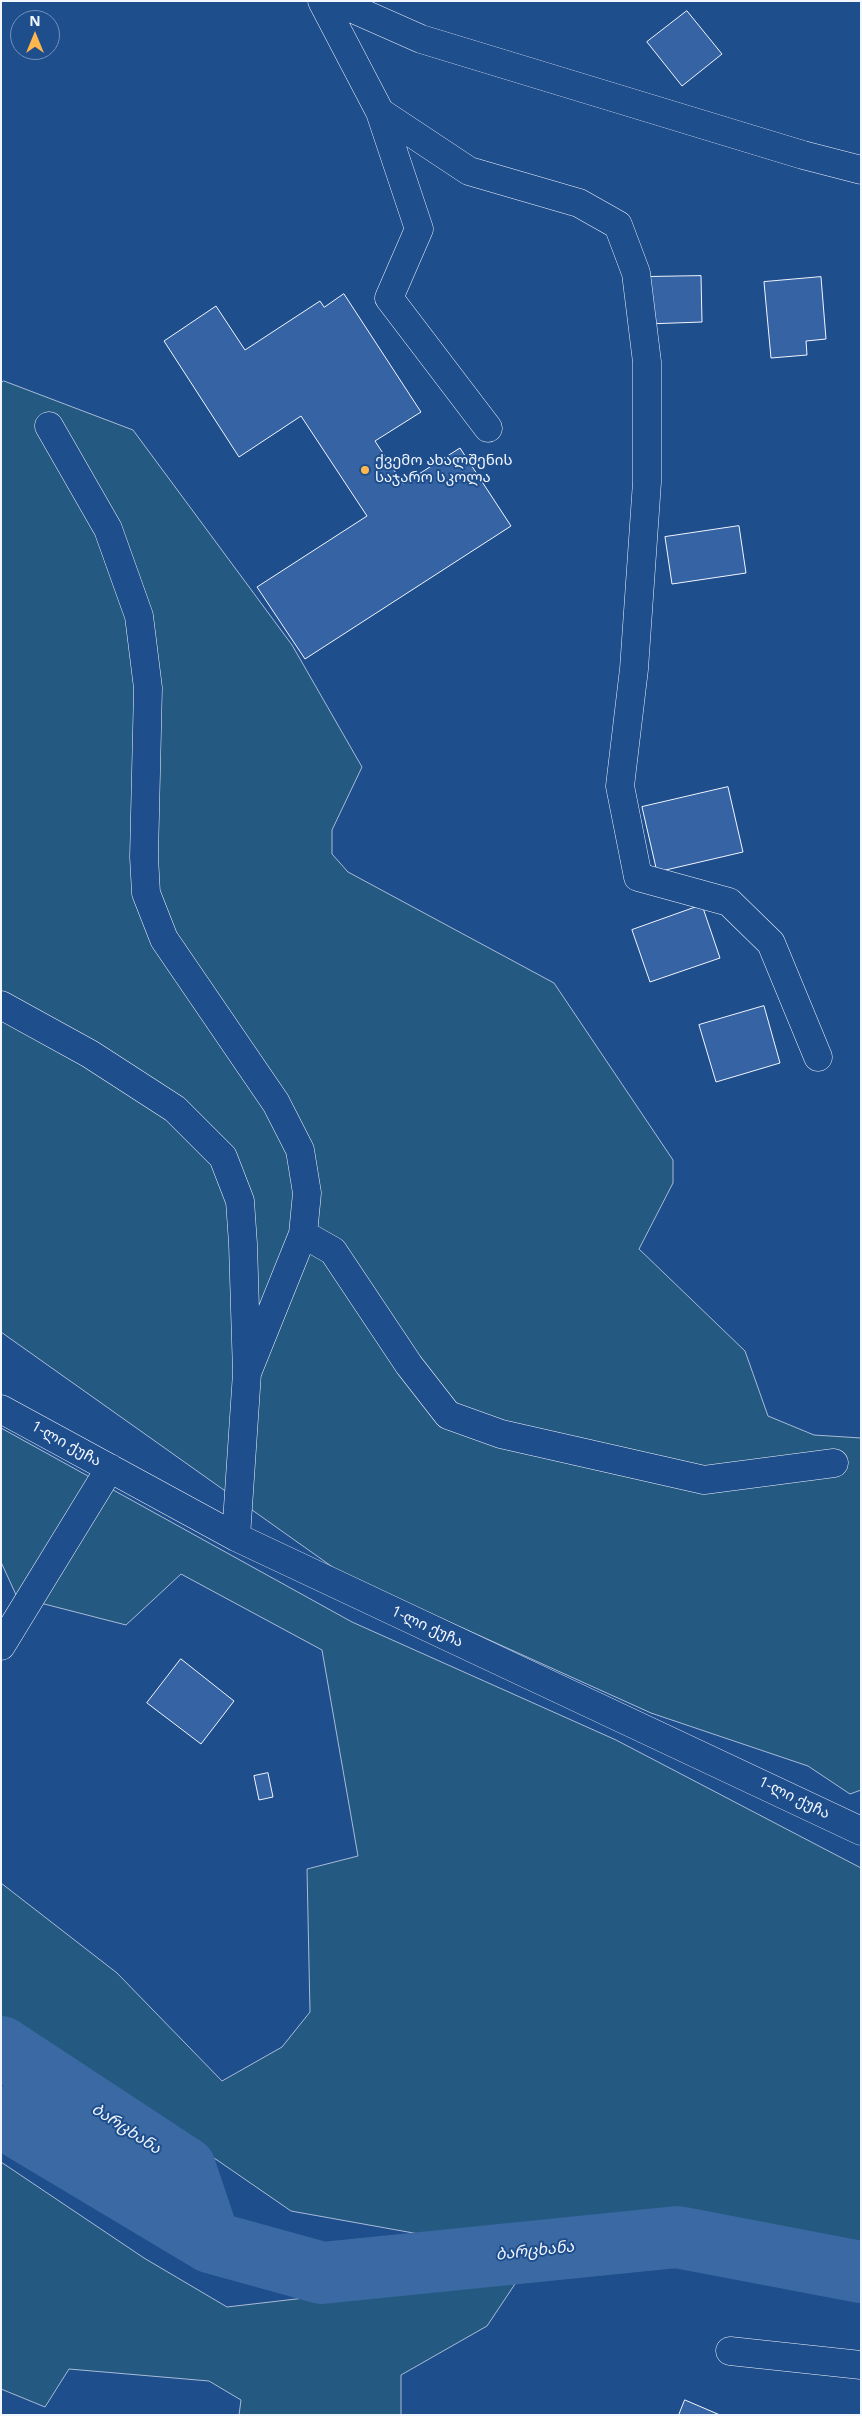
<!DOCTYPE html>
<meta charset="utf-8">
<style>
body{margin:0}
#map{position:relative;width:862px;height:2416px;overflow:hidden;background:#1f4e8c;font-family:"Open Sans",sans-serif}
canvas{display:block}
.frame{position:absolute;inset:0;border:2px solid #f2f6ff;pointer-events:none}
.north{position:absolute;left:10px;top:10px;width:50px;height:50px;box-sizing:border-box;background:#1f4e8c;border:1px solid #7391ba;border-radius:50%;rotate:0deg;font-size:14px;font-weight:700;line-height:20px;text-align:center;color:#f2f6ff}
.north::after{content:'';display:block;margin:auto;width:18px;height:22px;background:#ffb74d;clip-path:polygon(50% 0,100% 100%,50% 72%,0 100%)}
</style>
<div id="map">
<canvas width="862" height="2416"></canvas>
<div class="frame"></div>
<div class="north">N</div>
</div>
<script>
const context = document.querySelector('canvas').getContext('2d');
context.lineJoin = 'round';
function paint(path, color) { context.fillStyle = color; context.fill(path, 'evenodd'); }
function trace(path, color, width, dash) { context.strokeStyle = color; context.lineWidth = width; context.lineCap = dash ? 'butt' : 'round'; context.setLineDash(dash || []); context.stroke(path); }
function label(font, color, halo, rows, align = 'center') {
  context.font = font + ' "Open Sans","Noto Sans Georgian",sans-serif'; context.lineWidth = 4; context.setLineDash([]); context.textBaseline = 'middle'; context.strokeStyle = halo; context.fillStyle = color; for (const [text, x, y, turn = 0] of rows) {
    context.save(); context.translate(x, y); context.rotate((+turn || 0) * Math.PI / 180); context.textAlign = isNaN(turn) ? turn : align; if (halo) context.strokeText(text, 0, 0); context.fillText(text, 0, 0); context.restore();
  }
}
const green = new Path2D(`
 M4,381L133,430L292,645L362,767L332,830V854L348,872L554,983L673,1160V1183L639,1249L745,1351L768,1416L814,1435L861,1438V1790L850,1794L808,1766L651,1713L341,1573L1,1332V383Z
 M1,1428L352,1622L616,1740L861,1868V2243L668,2220L419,2234L291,2211L217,2160L1,2022V1883L117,1973L222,2081L282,2047L310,2012L307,1869L358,1856L322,1650L181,1574L126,1625L17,1597L1,1562Z
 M1,2162L144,2258L227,2307L469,2279L515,2284L487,2326L401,2375V2415H239L241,2400L209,2381L69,2369L45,2407L1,2389Z`);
const river = new Path2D(`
 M1,2047L185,2168L210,2242
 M1,2117L210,2242L322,2273L677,2237L861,2272`);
const building = new Path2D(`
 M687,11L722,54L682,86L647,42Z
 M701,276L702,322L646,324L644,277Z
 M821,277L826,339L806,341L807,355L771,358L764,282Z
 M344,294L421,412L375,441L403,484L460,448L511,526L305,659L257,587L367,516L301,416L239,457L164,341L216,306L245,350L320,301L324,307Z
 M739,526L746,573L672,584L665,537Z
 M728,787L743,852L657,872L642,807Z
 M702,905L720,958L650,982L632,930Z
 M764,1006L780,1063L716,1082L699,1025Z
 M181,1659L234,1701L201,1744L147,1703Z
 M268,1773L273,1797L259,1800L254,1776Z
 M685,2400L720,2415H679Z`);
const minor = new Path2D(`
 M322,1L380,112L469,171L579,203L618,225L636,273L647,362V482L634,669L620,786L638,877L729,902L771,943L818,1057
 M335,1L421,39L803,155L861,170
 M380,112L419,229L389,298L488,428
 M49,426L108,529L139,616L148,688L144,857L146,893L164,939L276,1103L300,1150L307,1193L303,1234L247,1373
 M1,1005L90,1054L175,1109L223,1157L240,1201L243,1244L247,1373L236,1537
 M303,1234L333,1251L409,1365L448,1415L501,1434L704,1480L834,1463
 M1,1409L236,1537L861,1831
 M1,1646L110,1468
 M730,2351L861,2365`);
const markers = [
 [365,470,5,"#ffb74d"]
];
const poiNames = [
 ["ქვემო ახალშენის",375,461],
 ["საჯარო სკოლა",375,478]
];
const streetNames = [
 ["1-ლი ქუჩა",66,1444,29],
 ["1-ლი ქუჩა",427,1627,25],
 ["1-ლი ქუჩა",794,1798,26]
];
const waterNames = [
 ["ბარცხანა",126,2129,33],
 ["ბარცხანა",535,2251,-6]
];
paint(green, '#245a82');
trace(green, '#a8bbd7', 1);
trace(river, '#3b69a3', 62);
paint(building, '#3563a3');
trace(building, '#f2f6ff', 1);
trace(minor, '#f2f6ff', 29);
trace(minor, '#1f4e8c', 28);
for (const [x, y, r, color] of markers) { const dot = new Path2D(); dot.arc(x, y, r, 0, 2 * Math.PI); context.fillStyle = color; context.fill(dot); trace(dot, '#1f4e8c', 2); }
label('15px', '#f2f6ff', '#1f4e8c', poiNames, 'left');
label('15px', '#f2f6ff', '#1f4e8c', streetNames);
label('italic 16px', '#f2f6ff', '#1f4e8c', waterNames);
</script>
